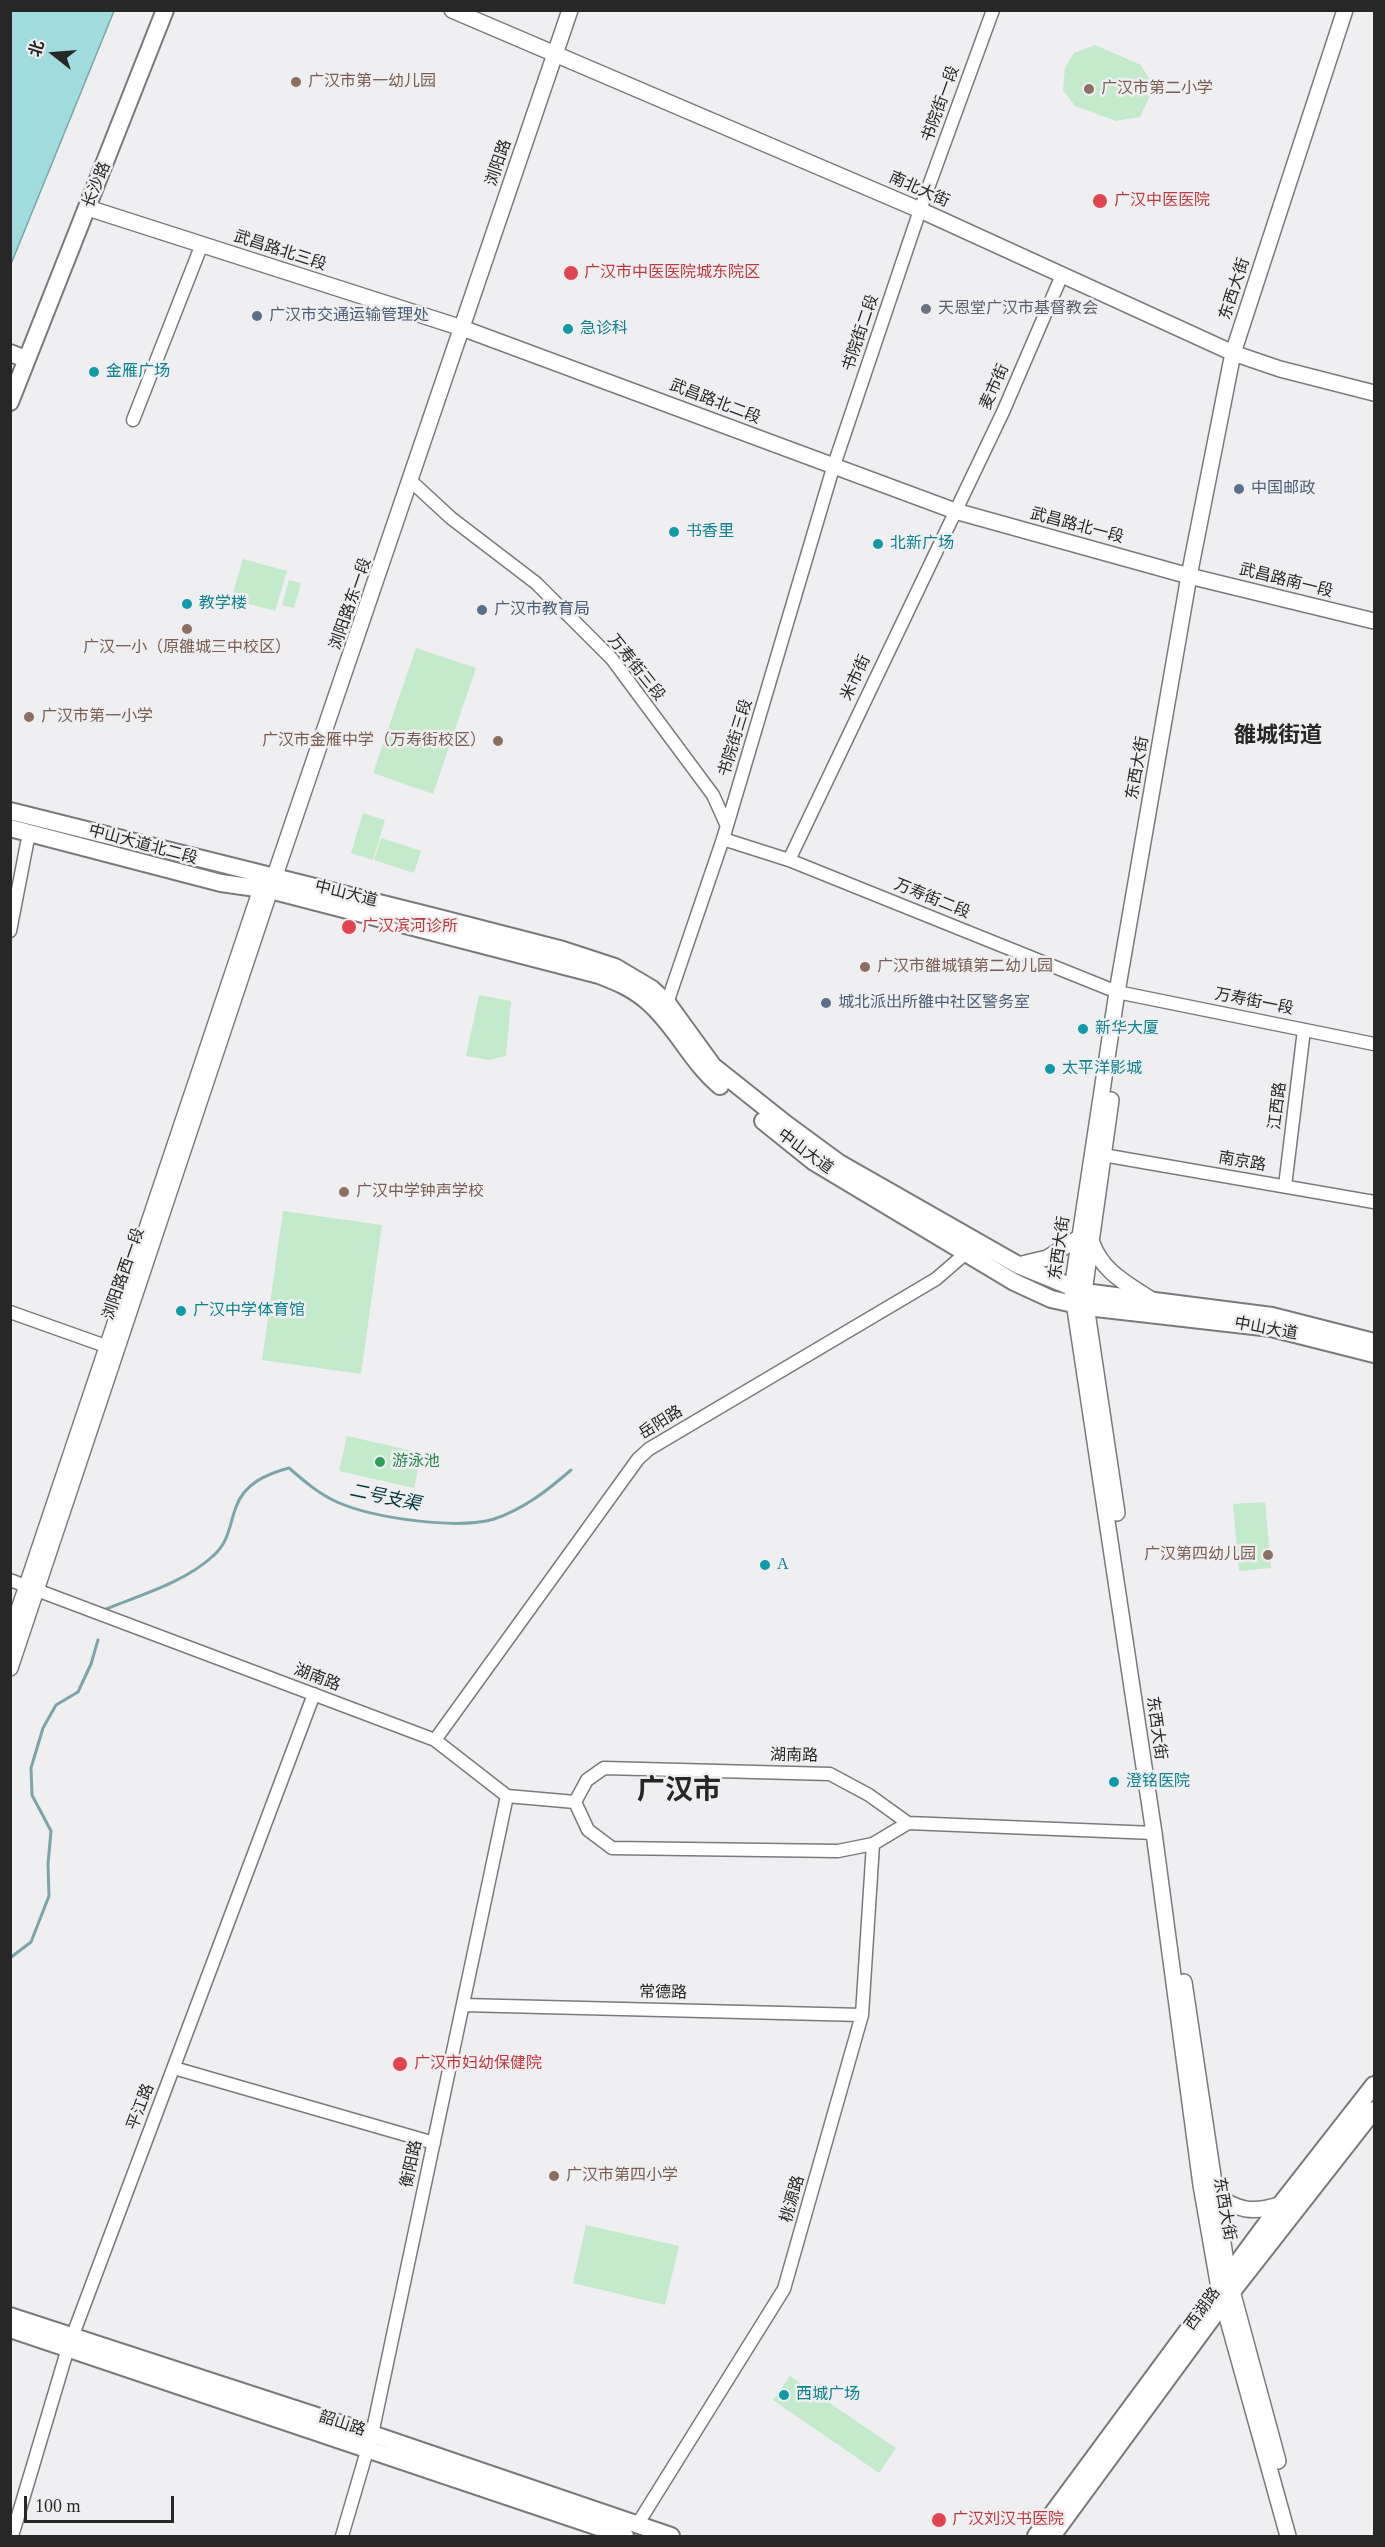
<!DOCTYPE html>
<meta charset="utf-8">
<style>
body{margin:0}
#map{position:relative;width:1385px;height:2547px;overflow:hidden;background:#efeff1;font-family:"Times New Roman","Noto Sans SC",serif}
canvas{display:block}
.frame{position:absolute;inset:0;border:12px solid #272728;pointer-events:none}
.north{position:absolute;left:24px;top:24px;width:60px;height:60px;-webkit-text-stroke:4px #efeff1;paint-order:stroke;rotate:287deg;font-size:16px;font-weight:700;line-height:24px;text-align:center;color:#272728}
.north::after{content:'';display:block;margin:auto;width:21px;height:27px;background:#272728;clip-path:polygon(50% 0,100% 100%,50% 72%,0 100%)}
.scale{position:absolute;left:24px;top:2496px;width:150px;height:27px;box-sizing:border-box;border:3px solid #272728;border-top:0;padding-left:8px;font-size:18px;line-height:21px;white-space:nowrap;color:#272728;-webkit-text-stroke:4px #efeff1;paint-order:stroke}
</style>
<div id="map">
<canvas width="1385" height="2547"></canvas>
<div class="frame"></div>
<div class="north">北</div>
<div class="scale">100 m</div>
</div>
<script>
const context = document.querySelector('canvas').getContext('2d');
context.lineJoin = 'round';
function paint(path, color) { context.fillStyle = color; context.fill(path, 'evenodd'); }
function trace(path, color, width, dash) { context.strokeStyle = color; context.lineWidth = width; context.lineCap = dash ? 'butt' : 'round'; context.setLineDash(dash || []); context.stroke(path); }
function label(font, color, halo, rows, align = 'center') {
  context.font = font + ' "Times New Roman","Noto Sans SC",serif'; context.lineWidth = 5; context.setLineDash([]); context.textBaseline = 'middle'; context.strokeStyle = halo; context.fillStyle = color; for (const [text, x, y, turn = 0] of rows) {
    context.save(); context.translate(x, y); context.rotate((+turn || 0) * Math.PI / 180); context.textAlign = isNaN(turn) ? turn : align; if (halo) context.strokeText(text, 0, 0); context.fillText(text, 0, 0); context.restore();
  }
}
const green = new Path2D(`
 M1095,45L1141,65L1154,87L1140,117L1116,121L1075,106L1063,90L1065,68L1074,53Z
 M243,559L287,571L275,611L231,599Z
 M289,580L301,583L294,608L282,605Z
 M416,648L476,668L433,794L373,773Z
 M363,813L385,820L373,860L351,853Z
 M381,838L421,851L414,873L374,860Z
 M479,995L511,1001L506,1056L489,1060L466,1056Z
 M283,1211L382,1225L361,1374L262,1360Z
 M347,1436L422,1453L414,1488L339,1471Z
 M1265,1502L1271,1568L1239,1571L1233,1504Z
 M586,2225L679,2246L665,2305L573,2283Z
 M790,2376L896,2448L879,2473L773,2400Z`);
const water = new Path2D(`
 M11,10L114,11L11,264L10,11Z`);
const stream = new Path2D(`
 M106,1609C141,1595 185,1582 213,1556C229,1542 229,1526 236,1507C244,1484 266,1474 289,1468C304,1481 319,1494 337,1502C373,1518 457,1530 494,1519C524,1509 548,1490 571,1470
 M10,1958L31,1942L49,1896L48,1864L51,1831L32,1795L31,1768L43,1728L56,1705L78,1692L91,1664L98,1640`);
const minor = new Path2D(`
 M133,420L202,244
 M412,482L451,518L536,583L612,659L713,795L727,826
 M723,839L789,860L1117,992L1374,1044
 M789,860L1003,412L1062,275
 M10,931L29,833
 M665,1009L723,839L833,468L920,210L993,10
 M1103,1155L1374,1202
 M1285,1186L1304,1030
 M10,1312L114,1349
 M10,1580L435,1740L507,1796L575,1802L587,1780L604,1768L830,1774L869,1795L908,1823L1154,1833
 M435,1740L638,1459L649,1449L936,1279L966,1253
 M575,1802L588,1830L612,1848L838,1851L873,1844L908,1823
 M463,2005L862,2015
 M174,2068L434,2143
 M637,2525L784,2289L862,2015L873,1844
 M12,2536L68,2348L314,1694
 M342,2536L372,2434L507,1796`);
const tertiary = new Path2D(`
 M452,10L920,210L1233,353L1280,369L1374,393
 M88,208L462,328L955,511L1189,576L1374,621
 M1111,1100L1084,1292L1117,1513
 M1092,1243C1103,1273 1128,1284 1153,1301
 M1018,1265L1047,1258L1080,1237
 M10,1636L259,895
 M10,1668L270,890L570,10
 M1184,1982L1228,2276L1278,2461
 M1214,2192C1235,2211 1254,2214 1281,2204
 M1288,2536L1219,2288L1201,2185L1154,1833L1072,1289L1117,992L1189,576L1233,353L1345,10`);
const secondary = new Path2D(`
 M10,353L26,359
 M10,402L165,10
 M10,811L431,916L563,950L615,967L652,989L668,1004L713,1066L786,1124L839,1163L1018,1265L1084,1292L1272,1316L1374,1342
 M10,828L221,883L270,890L599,975C617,982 634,989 648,1002C676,1026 691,1062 720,1086
 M763,1121L814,1162L1014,1282L1051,1299L1087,1307L1271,1328L1374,1354
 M10,2316L372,2434L671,2536
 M10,2329L625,2536
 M1036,2536L1281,2204L1374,2085
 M1052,2536L1223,2303L1374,2110`);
const markers = [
 [296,82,6,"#8d6e63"],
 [1089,89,6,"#8d6e63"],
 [1100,201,8,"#e0444e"],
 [571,273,8,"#e0444e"],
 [926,309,6,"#6b7280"],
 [257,316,6,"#5c6f8a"],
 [568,329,6,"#0f9aa8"],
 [94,372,6,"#0f9aa8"],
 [1239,489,6,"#5c6f8a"],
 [674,532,6,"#0f9aa8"],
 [878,544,6,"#0f9aa8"],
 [187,604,6,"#0f9aa8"],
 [482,610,6,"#5c6f8a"],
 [187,629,6,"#8d6e63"],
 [29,717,6,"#8d6e63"],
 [498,741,6,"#8d6e63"],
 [349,927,8,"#e0444e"],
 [865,967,6,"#8d6e63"],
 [826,1003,6,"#5c6f8a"],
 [1083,1029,6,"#0f9aa8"],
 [1050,1069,6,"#0f9aa8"],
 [344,1192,6,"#8d6e63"],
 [181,1311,6,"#0f9aa8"],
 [380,1462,6,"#2e9e5b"],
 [1268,1555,6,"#8d6e63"],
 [765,1565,6,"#0f9aa8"],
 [1114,1782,6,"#0f9aa8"],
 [400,2064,8,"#e0444e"],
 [554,2176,6,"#8d6e63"],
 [784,2395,6,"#0f9aa8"],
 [939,2520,8,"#e0444e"]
];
const educationNames = [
 ["广汉市第一幼儿园",308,82],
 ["广汉市第二小学",1101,89],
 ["广汉一小（原雒城三中校区）",187,648,"center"],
 ["广汉市第一小学",41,717],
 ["广汉市金雁中学（万寿街校区）",486,741,"right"],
 ["广汉市雒城镇第二幼儿园",877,967],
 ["广汉中学钟声学校",356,1192],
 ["广汉第四幼儿园",1256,1555,"right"],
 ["广汉市第四小学",566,2176]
];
const streetNames = [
 ["书院街一段",941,104,-70],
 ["浏阳路",499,163,-71],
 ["长沙路",97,185,-68],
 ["南北大街",919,190,24],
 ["武昌路北三段",280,251,18],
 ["东西大街",1235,289,-72],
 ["书院街二段",861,333,-71],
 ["麦市街",995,387,-66],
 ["武昌路北二段",715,402,21],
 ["武昌路北一段",1077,526,15],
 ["武昌路南一段",1286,581,14],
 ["浏阳路东一段",351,604,-71],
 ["万寿街三段",636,668,51],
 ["米市街",856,678,-65],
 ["书院街三段",736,738,-73],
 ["东西大街",1138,768,-80],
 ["中山大道北二段",143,845,15],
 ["中山大道",346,894,14],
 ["万寿街二段",932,899,22],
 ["万寿街一段",1254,1002,11],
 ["江西路",1278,1106,-83],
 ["中山大道",805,1152,36],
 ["南京路",1242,1162,10],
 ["东西大街",1060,1248,-82],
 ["浏阳路西一段",124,1274,-71],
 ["中山大道",1266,1329,10],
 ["岳阳路",661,1423,-32],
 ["湖南路",317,1678,21],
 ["东西大街",1156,1728,82],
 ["湖南路",794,1756,1],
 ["常德路",663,1993,1],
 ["平江路",141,2107,-69],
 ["衡阳路",412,2164,-78],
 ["桃源路",793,2199,-74],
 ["东西大街",1224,2209,80],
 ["西湖路",1203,2309,-54],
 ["韶山路",342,2424,18]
];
const healthNames = [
 ["广汉中医医院",1114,201],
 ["广汉市中医医院城东院区",584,273],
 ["广汉滨河诊所",362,927],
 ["广汉市妇幼保健院",414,2064],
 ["广汉刘汉书医院",952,2520]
];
const worshipNames = [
 ["天恩堂广汉市基督教会",938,309]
];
const serviceNames = [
 ["广汉市交通运输管理处",269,316],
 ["中国邮政",1251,489],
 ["广汉市教育局",494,610],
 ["城北派出所雒中社区警务室",838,1003]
];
const cultureNames = [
 ["急诊科",580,329],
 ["金雁广场",106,372],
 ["书香里",686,532],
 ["北新广场",890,544],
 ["教学楼",199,604],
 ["新华大厦",1095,1029],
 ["太平洋影城",1062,1069],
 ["广汉中学体育馆",193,1311],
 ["A",777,1565],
 ["澄铭医院",1126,1782],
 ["西城广场",796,2395]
];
const leisureNames = [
 ["游泳池",392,1462]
];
const waterNames = [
 ["二号支渠",385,1498,12]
];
const districtNames = [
 ["雒城街道",1278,736]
];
const townNames = [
 ["广汉市",679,1792]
];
paint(green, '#c3eacb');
paint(water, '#a0dbdd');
trace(water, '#7ca5a7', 1.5);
trace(stream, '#7ca5a7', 3);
trace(minor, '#7a7a7c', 15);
trace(tertiary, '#7a7a7c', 18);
trace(secondary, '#7a7a7c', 20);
trace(minor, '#fff', 12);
trace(tertiary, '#fff', 15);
trace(secondary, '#fff', 16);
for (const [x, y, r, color] of markers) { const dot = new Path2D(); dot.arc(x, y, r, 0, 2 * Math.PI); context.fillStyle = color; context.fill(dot); trace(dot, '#efeff1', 2); }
label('16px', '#785e54', '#efeff1', educationNames, 'left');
label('16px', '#272728', '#efeff1', streetNames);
label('16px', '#be3a42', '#efeff1', healthNames, 'left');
label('16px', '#5b616d', '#efeff1', worshipNames, 'left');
label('16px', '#4e5e75', '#efeff1', serviceNames, 'left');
label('16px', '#0d838f', '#efeff1', cultureNames, 'left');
label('16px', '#27864d', '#efeff1', leisureNames, 'left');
label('italic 18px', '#00383a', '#efeff1', waterNames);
label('bold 22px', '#272728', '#efeff1', districtNames);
label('bold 28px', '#272728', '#efeff1', townNames);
</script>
